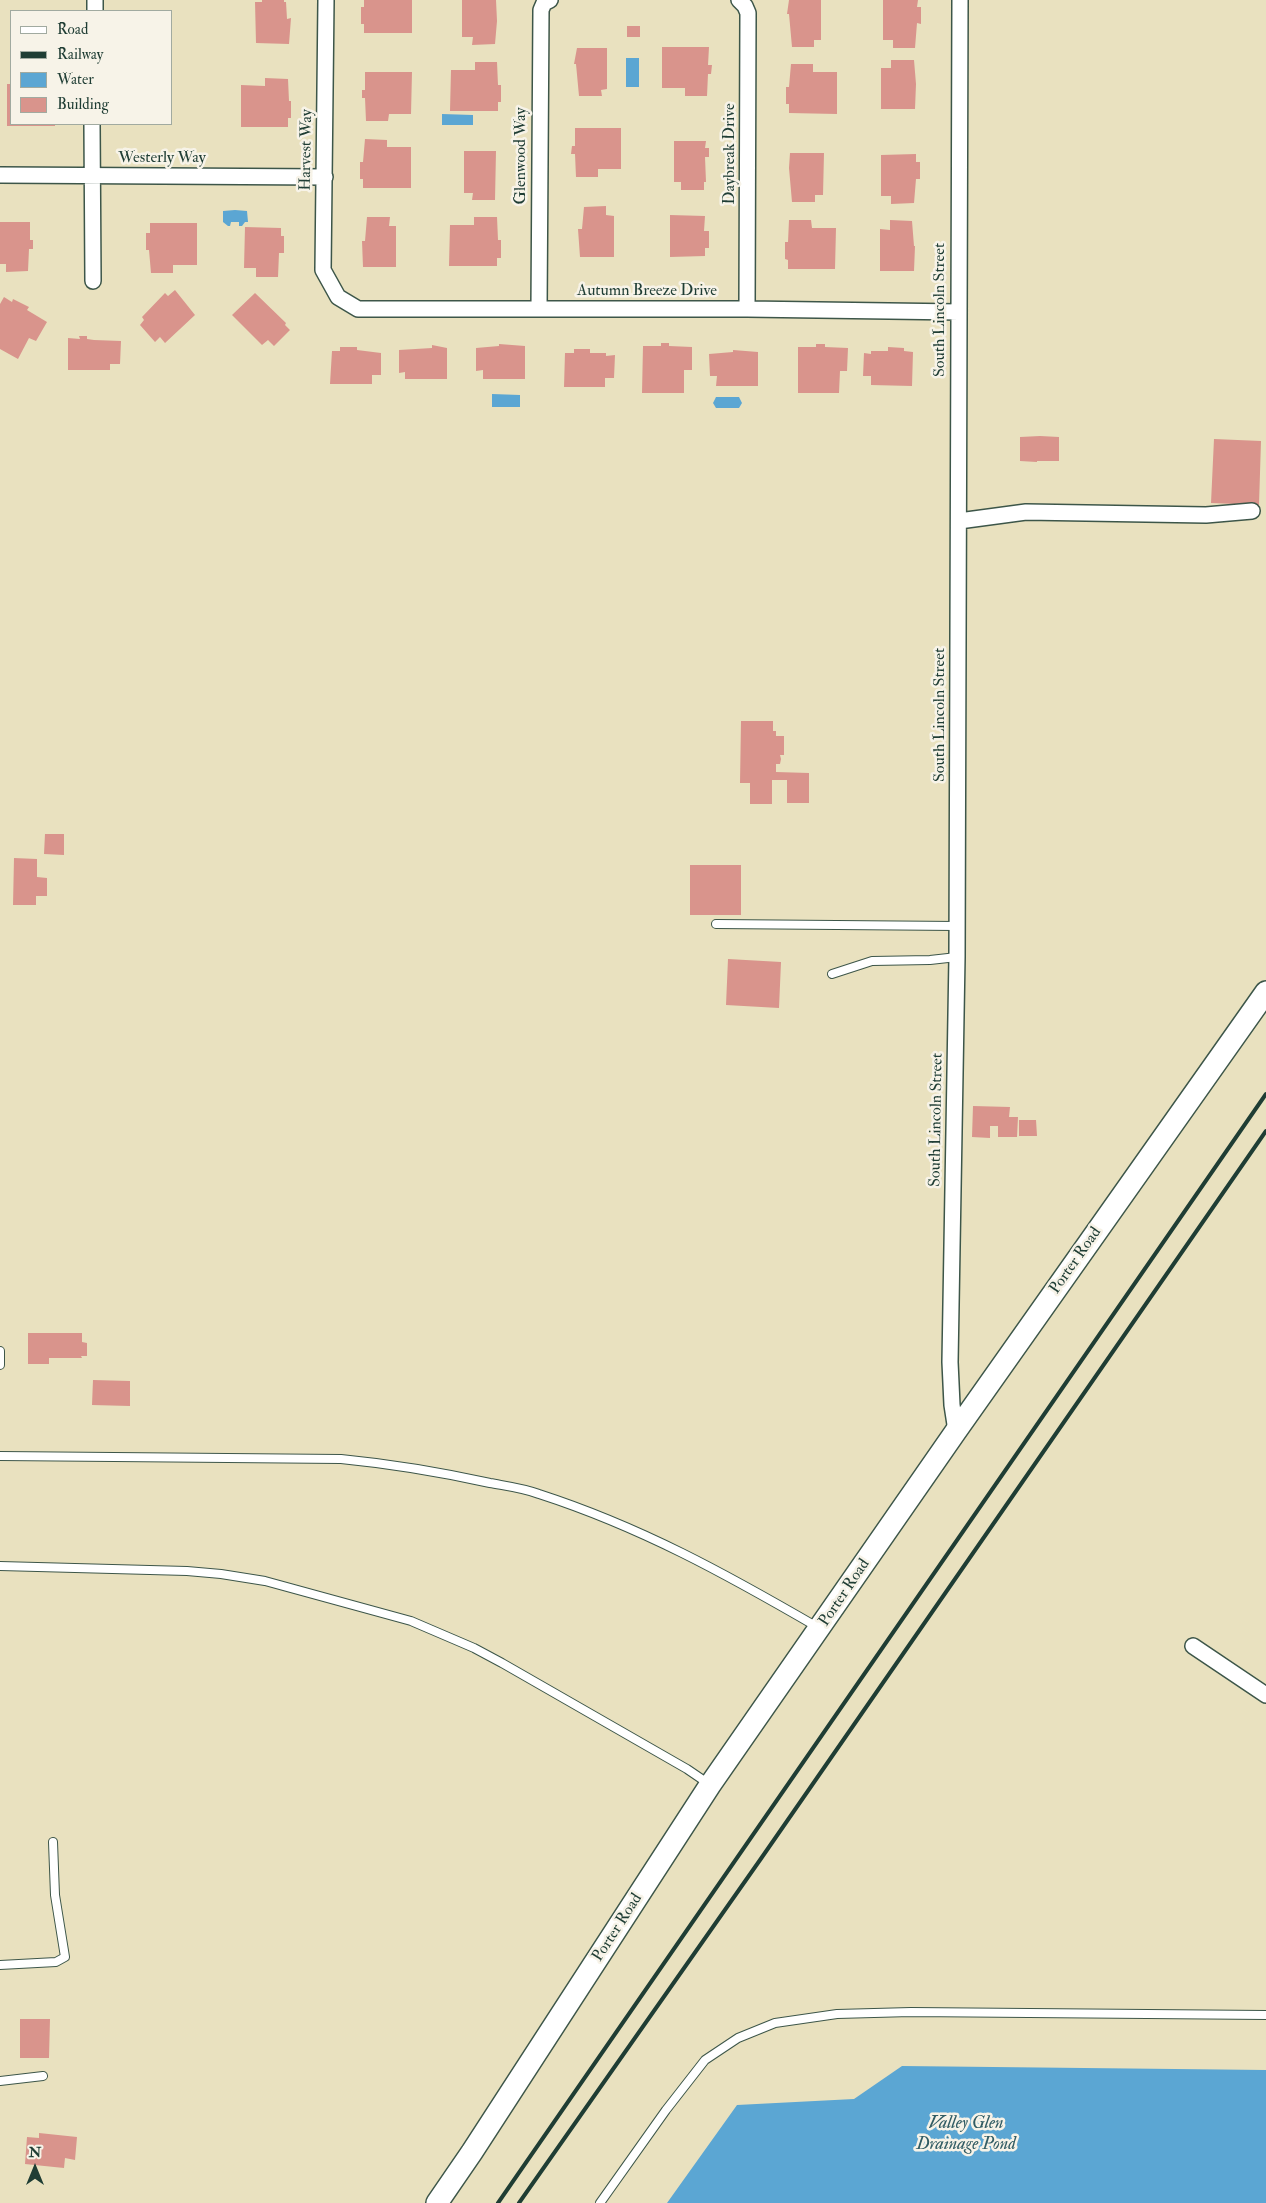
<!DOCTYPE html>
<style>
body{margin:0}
#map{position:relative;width:1266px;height:2203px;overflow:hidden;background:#e9e1bf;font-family:"IM FELL Double Pica",serif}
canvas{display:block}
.legend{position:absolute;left:10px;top:10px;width:162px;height:115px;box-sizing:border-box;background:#f7f3e8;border:1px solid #a1aaa0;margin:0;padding:6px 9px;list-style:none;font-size:15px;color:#1f3d34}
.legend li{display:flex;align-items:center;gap:10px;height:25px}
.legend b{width:25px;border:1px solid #a1aaa0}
.north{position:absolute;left:10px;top:2143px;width:50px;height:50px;-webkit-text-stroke:4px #f7f3e8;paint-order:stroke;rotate:0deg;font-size:14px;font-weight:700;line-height:20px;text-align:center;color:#1f3d34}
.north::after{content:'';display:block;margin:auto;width:18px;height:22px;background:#1f3d34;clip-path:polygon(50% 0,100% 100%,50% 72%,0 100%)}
</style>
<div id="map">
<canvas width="1266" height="2203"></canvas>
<ul class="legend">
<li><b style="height:6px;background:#fff"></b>Road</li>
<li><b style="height:6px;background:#1f3d34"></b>Railway</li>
<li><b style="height:14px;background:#5ba6d3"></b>Water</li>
<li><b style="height:14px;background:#d9948c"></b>Building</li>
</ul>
<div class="north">N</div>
</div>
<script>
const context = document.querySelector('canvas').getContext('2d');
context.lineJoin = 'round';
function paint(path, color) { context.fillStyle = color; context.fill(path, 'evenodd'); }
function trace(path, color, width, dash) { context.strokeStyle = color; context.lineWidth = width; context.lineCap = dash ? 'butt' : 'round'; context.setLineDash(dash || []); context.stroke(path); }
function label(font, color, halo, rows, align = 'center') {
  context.font = font + ' "IM FELL Double Pica",serif'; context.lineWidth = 5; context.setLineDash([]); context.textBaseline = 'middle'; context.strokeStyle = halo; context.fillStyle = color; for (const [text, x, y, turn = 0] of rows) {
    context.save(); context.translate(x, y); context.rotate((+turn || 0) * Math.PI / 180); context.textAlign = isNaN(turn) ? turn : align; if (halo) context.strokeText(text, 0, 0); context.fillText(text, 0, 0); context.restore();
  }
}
const water = new Path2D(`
 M626,58H639V87H626Z
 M442,114L473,115V125H442Z
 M235,210L247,211L248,222H245L242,226H239V222H231L230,226H228L223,222V211Z
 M492,394L520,395V407H492Z
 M716,397H739L742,403L739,408H716L713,403Z
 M902,2066L1266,2070V2203H667L737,2105L854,2099Z`);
const building = new Path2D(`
 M262,0H284V2H286L287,19L291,18L289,44L256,43L255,2H262Z
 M364,0H412V33H364V24H361V7H364Z
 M462,0H496L497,21L495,44L472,45L473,37H462Z
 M789,0H821V40H814V47H792L789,14H787Z
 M883,0H918L917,7H921V24L917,23L915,48H893V40H883Z
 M627,26H640V37H627Z
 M662,47H709L708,65H712L711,74H708L707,96H685V88H662Z
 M577,48H607V89L601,90L602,96H579L576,64H574Z
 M891,60H914L916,84L915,109H881V68H891Z
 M475,62H497L498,85H501V102H498V111H450L451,70H475Z
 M791,64H813V72H837V114L789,113V104H786V87H789Z
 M365,72H412L411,114H389L388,121H366L365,98H362V90H365Z
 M265,78L288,79L289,101H291V118H288V127H241V85L265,86Z
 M7,84H11V124H55V126H7Z
 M575,128H621V169H598V177H576L575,154H571L572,146H575Z
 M365,139L387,140V147H411V188H363V179H360V162H363Z
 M674,141H706L705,148H709V157H705L706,182H704V190H681V182H674Z
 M464,151H496L495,200H472L473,193H464Z
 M790,153H824L823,195H815V202H792L789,168Z
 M916,154V162H920V179H916L914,203L891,204V196H881V155Z
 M606,206V215L614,216V257H580L578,229H582L584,207Z
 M670,215L705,216L704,231H709V248H705V256L670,257Z
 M367,217H390L389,226H396V267H363L362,241H365Z
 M474,217H497L498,240H501V258H497V266H449L450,225H474Z
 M789,220H811L812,228H836L835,269H788V260L785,259V242H788Z
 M890,220L912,221L914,246H915L914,271H880V229L890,230Z
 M0,222H30V240H33V249H29L28,271L6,272V264H0Z
 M150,223H197V265H173V273H151L149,250H146V233H150Z
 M245,227L281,228V236H284V253H279L278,277H256V268H244Z
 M175,290L195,315L165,343L160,337L155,342L140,325L144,320L142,317L165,293L168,296Z
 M255,293L286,323L285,325L290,330L274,346L268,340L262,345L232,315Z
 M4,297L12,302L13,299L29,307L27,310L47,322L36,341L29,338L18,359L0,349V304Z
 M79,336H87V339L94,340L121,341L120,364H110V370H68V338L80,339Z
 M661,343H669V346L692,347V370H684V393H642L643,346H661Z
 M499,344L525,346V379H483V370L476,371V348L499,346Z
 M816,344H825V347L848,348L847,371H840L839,393H798V347H816Z
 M432,345L447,348V379H405V372L399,373V350L432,348Z
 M340,347H357V350L381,353V375H372V384H330L332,351H340Z
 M888,347L904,348V351L913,352L912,386L871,385V376H863L864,353L871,354V351H888Z
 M574,349H590V353H606V356L615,355L614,378H605V387H564L565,353H574Z
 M733,350L758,352V386H716L717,376H710L709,354L733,352Z
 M1040,436L1059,437V461H1037V462L1020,461V437Z
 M1214,439L1261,441L1259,505L1211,503Z
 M741,721H773V731H776V736H784V755H780L781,759L780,764H776V772L809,773V803H787V780H772V804H750V783H740Z
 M45,834H64V855L44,854Z
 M14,858L37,859V877L47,878V896H36V905H13Z
 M690,865H741V915H690Z
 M728,959L781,962L779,1008L726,1005Z
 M973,1106L1010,1107L1009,1117H1018L1017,1137H998V1126H990V1138L972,1137Z
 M1019,1120H1036L1037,1136H1019Z
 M28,1333H82V1342L87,1343V1356H81L82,1358H49V1364H28Z
 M93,1380L130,1381V1406L92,1405Z
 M20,2019H50L49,2058H20Z
 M39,2133L77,2137L75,2160L65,2158L64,2168L25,2164L27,2137L39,2138Z`);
const lane = new Path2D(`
 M716,924L957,926
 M832,974L872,961L930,960L957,957
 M0,1351V1365
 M0,1456L341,1459C392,1464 440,1472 490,1483C506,1486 523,1488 539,1494C641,1527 726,1574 819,1628
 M0,1566L187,1571L221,1574L265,1581L411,1621L474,1648L502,1663L687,1769L709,1784
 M0,1965L56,1962L65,1957L55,1895L53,1842
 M0,2081L43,2076
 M600,2203L666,2110L705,2060L738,2038L775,2023L837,2014L911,2012L1266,2015`);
const street = new Path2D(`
 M326,0L323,270L338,297L358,309H747L959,312
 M739,0L745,6L748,13L747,309
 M95,11V0
 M92,124L93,281
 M0,175L325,177
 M539,309L541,10L544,3L550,0
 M959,521L1026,512L1206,515L1252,511
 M956,1431L952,1405L950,1362L957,957L960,0
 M1193,1646L1266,1695`);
const secondary = new Path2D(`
 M437,2203L472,2152L710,1785L956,1431L1266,992`);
const rail = new Path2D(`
 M498,2203L1266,1094
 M519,2203L760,1860L1266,1131`);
const streetNames = [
 ["Harvest Way",307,150,-89],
 ["Daybreak Drive",731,154,-90],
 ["Glenwood Way",522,156,-90],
 ["Westerly Way",162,159],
 ["Autumn Breeze Drive",647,292],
 ["South Lincoln Street",941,310,-90],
 ["South Lincoln Street",941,715,-90],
 ["South Lincoln Street",937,1120,-89],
 ["Porter Road",1076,1261,-55],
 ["Porter Road",845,1593,-56],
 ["Porter Road",618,1928,-57]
];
const waterNames = [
 ["Valley Glen",966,2124],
 ["Drainage Pond",966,2145]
];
paint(water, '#5ba6d3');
paint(building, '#d9948c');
trace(lane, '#3d5649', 10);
trace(street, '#3d5649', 18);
trace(secondary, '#3d5649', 24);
trace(lane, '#fff', 8);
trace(street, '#fff', 15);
trace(secondary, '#fff', 21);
trace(rail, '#1f3d34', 4);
label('16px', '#1f3d34', '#f7f3e8', streetNames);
label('italic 18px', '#315c64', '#f7f3e8', waterNames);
</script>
